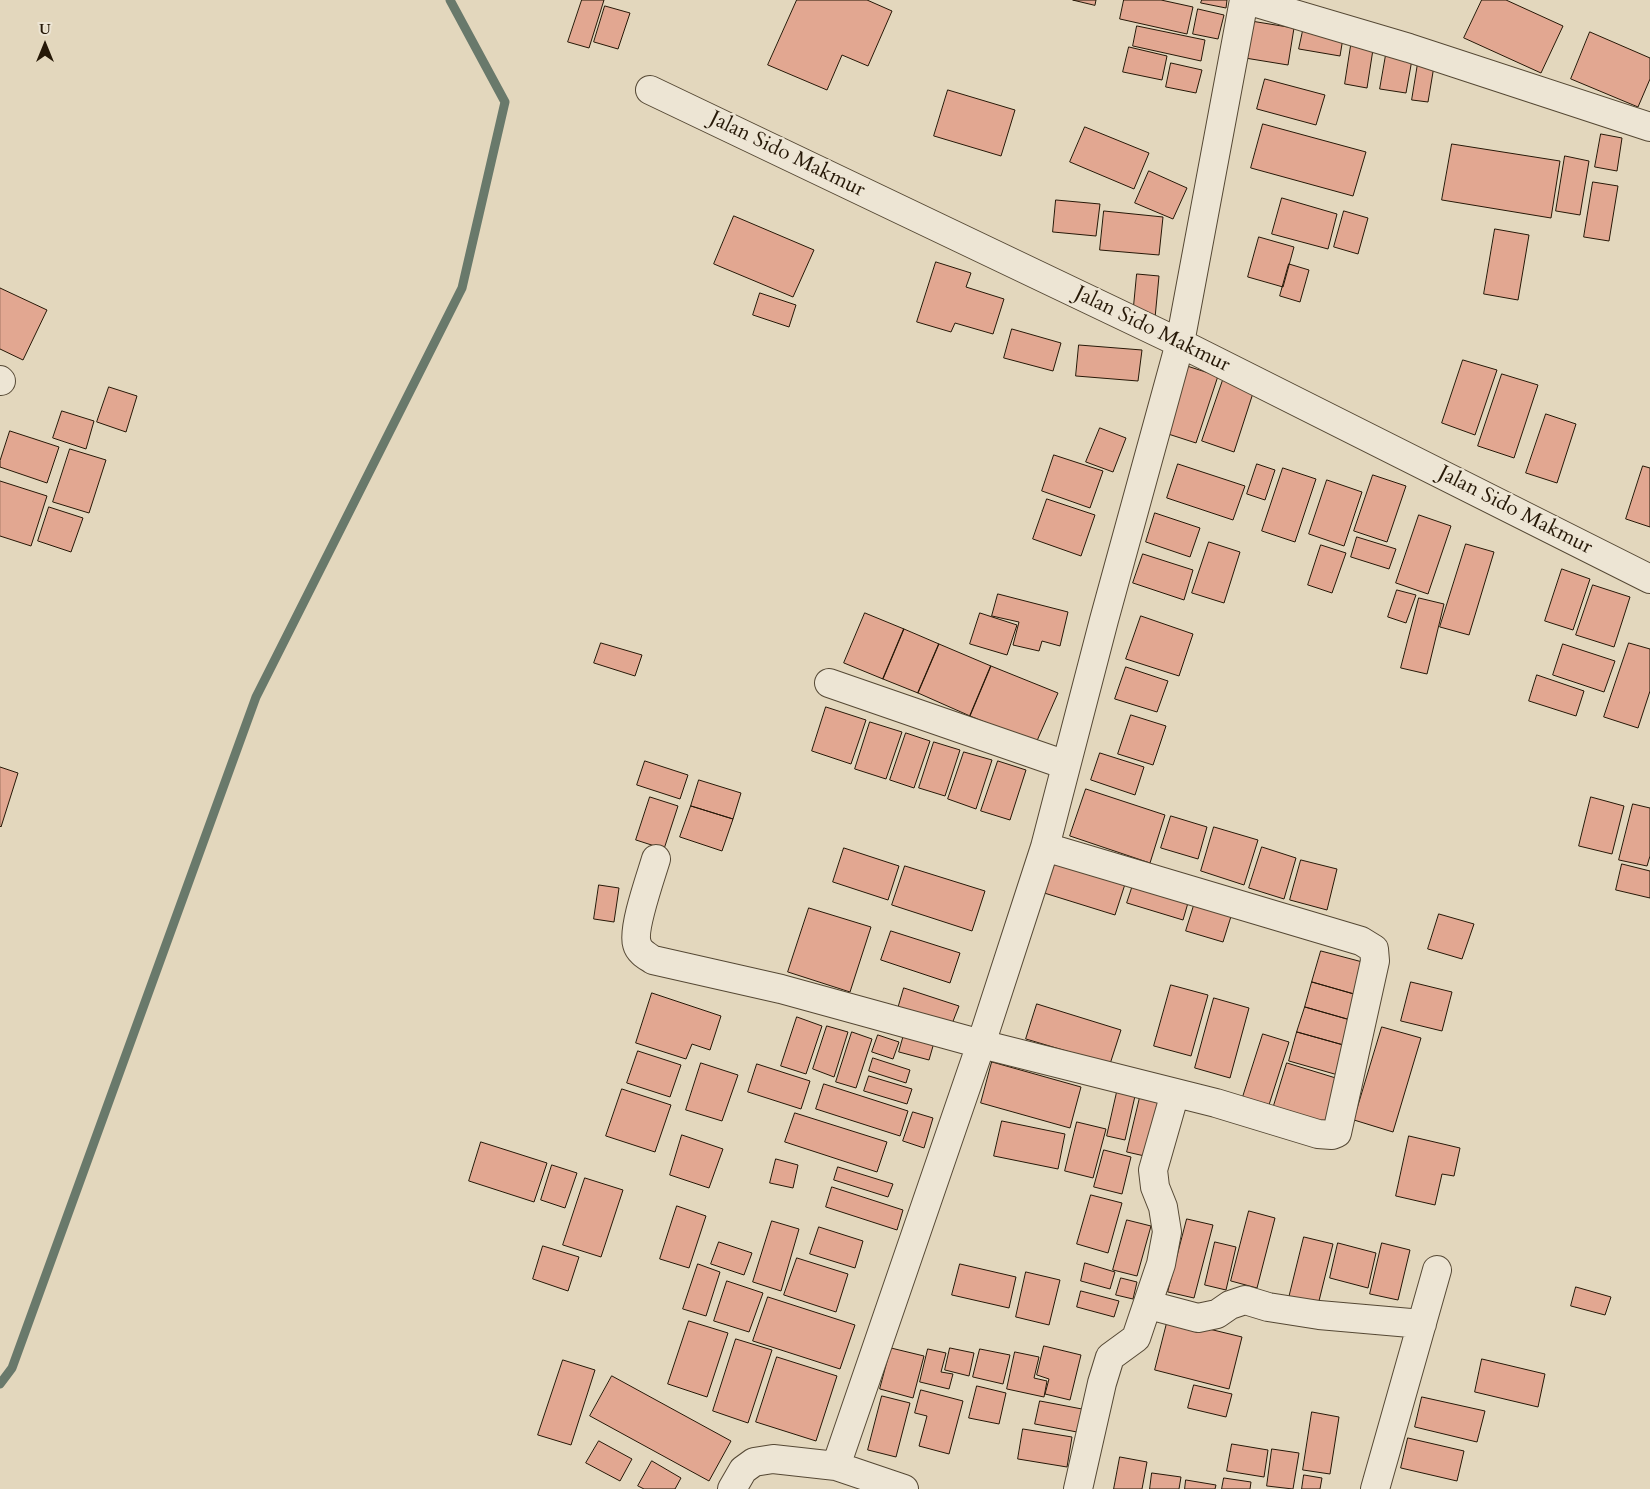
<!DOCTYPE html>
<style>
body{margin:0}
#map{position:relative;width:1650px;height:1489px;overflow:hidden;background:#e3d7bd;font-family:Cardo,serif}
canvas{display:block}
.north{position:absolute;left:20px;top:20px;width:50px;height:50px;-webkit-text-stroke:4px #ede5d4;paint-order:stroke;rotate:0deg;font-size:14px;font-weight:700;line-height:20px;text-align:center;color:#261807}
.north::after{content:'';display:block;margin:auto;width:18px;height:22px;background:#261807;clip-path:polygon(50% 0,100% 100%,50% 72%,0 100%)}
</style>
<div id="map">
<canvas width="1650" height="1489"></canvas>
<div class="north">U</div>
</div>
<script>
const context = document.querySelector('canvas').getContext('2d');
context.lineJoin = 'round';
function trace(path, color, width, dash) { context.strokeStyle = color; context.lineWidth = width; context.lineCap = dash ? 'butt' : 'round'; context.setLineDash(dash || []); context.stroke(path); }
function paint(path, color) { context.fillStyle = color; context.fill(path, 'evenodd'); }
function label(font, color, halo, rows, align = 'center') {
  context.font = font + ' Cardo,serif'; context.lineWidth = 5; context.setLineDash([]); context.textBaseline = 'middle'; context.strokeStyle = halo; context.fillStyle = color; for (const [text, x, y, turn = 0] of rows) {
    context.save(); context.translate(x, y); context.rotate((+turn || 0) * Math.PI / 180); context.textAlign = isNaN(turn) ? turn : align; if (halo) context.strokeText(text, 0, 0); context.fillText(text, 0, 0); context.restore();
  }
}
const stream = new Path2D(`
 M0,1384L12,1368L256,697L462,288L505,102L450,0`);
const building = new Path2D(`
 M582,0H604L589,48L568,42Z
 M797,0H867L892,11L868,66L842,55L827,90L768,65Z
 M1073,0H1096L1095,5Z
 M1124,0H1161L1193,7L1187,34L1120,19Z
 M1202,0H1227L1226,8L1201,3Z
 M1482,0H1506L1563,26L1541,73L1464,38Z
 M605,6L630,13L618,49L594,42Z
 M1198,9L1224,15L1218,39L1193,34Z
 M1251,21L1294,28L1288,65L1245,58Z
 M1137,26L1205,40L1201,61L1133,46Z
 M1304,26L1344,32L1340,56L1299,49Z
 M1590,32L1650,58V79L1638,107L1571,79Z
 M1352,39L1374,43L1367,88L1345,84Z
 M1129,47L1167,56L1162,80L1123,72Z
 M1387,49L1413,54L1406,93L1380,89Z
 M1419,57L1435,60L1428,102L1412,100Z
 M1171,63L1202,70L1196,93L1166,87Z
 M1265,79L1325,95L1316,125L1257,109Z
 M948,90L1015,110L1001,156L934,136Z
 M1263,124L1366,152L1353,196L1251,168Z
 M1085,127L1149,153L1134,189L1070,162Z
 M1601,134L1622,138L1617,171L1595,167Z
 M1452,144L1560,161L1551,218L1442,200Z
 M1565,156L1589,161L1580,215L1556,211Z
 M1149,171L1187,188L1173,219L1135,203Z
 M1593,182L1618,186L1609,241L1584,237Z
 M1282,198L1337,214L1328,249L1272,234Z
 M1056,200L1100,204L1096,236L1053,232Z
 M1104,211L1163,217L1159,255L1100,250Z
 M1344,211L1368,218L1358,254L1334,247Z
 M734,216L814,250L793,297L714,264Z
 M1495,229L1529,235L1518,300L1484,294Z
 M1259,237L1294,247L1283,287L1248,277Z
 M936,262L971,273L966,287L1004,299L993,334L955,323L951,332L917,322Z
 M1289,264L1309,270L1300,302L1280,296Z
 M1137,274L1159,276L1155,318L1133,316Z
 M0,288L47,310L23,360L0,349Z
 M760,293L796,305L789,327L753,315Z
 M1012,329L1061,343L1053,371L1004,358Z
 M1079,345L1142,350L1138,381L1076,376Z
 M1463,360L1497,370L1475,435L1442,423Z
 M1184,365L1218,376L1196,443L1162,432Z
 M1502,374L1538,385L1514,458L1478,446Z
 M1223,380L1254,390L1234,452L1202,441Z
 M109,387L137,396L126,432L97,422Z
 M62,411L94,421L86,449L53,438Z
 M1546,414L1576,424L1557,483L1526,473Z
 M1100,428L1126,438L1113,472L1086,462Z
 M10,431L59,447L47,483L0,467V461Z
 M70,449L106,460L89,513L53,502Z
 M1054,455L1103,471L1090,508L1042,491Z
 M1178,464L1245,486L1233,520L1167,498Z
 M1257,464L1275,470L1265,500L1247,494Z
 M1643,466L1650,468V527L1626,519Z
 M1283,468L1316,479L1295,542L1262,531Z
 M1373,475L1406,486L1387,542L1354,531Z
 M1327,480L1362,492L1344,546L1309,534Z
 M0,481L47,496L31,546L0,536Z
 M1047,499L1095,515L1081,556L1033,539Z
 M49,507L83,518L71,552L38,541Z
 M1155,513L1200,528L1190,557L1146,542Z
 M1419,515L1451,526L1428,594L1396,583Z
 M1357,537L1396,549L1389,569L1351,557Z
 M1209,542L1240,552L1224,603L1192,593Z
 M1466,544L1494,552L1469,635L1440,627Z
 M1321,545L1346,553L1332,593L1308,585Z
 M1143,554L1193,570L1184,600L1133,583Z
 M1562,569L1590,579L1573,630L1545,621Z
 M1593,585L1630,597L1614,647L1576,635Z
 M1397,590L1416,595L1406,623L1388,617Z
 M998,594L1068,612L1060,646L1042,641L1039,651L1013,645L1019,622L992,616Z
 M1419,598L1444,604L1427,674L1401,668Z
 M865,613L904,629L883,679L844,663Z
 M980,613L1017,625L1007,655L970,644Z
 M1141,616L1193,634L1179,676L1126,659Z
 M904,629L939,644L918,693L883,679Z
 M601,643L642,655L635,676L594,663Z
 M1629,643L1650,649V691L1638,728L1604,717Z
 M939,644L991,666L970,716L918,693Z
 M1563,644L1615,661L1604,692L1553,675Z
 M991,666L1058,693L1036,743L970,716Z
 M1126,667L1168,681L1157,712L1115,699Z
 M1537,675L1584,691L1576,716L1529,701Z
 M826,707L866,720L851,764L812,751Z
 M1131,715L1166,726L1153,765L1118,754Z
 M870,722L902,732L886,779L855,769Z
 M906,733L930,741L914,788L890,780Z
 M934,742L960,750L945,796L919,788Z
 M964,752L992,760L976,809L948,799Z
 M1100,753L1144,767L1135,795L1091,780Z
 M645,761L688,775L680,799L637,785Z
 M998,761L1026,770L1010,820L981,811Z
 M0,767L18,773L1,827L0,826Z
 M699,780L741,793L733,819L691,806Z
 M1086,789L1165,815L1150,863L1070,836Z
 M650,797L678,806L664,849L636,840Z
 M1591,797L1624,806L1612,854L1579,846Z
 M1633,804L1650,808V856L1647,866L1619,860Z
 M691,806L733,819L722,851L680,837Z
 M1171,816L1207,827L1198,859L1161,848Z
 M1214,827L1258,840L1244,885L1201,871Z
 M1262,847L1296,858L1284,899L1249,888Z
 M844,848L899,866L888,900L833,882Z
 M1052,855L1127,878L1115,915L1041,892Z
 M1301,860L1337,869L1327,910L1290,900Z
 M1622,864L1650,871V898L1616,890Z
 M905,866L985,891L972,931L892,905Z
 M1135,879L1190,896L1183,920L1127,903Z
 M599,885L619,888L614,922L594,919Z
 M1196,899L1233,910L1223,942L1186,931Z
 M809,908L871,927L850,992L788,972Z
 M1439,914L1474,924L1462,959L1428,949Z
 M891,931L960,953L950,983L881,960Z
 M1321,951L1370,964L1361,996L1312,982Z
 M1312,982L1361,996L1354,1021L1305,1007Z
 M1411,982L1452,992L1442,1031L1401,1021Z
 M1171,985L1208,995L1191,1056L1154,1046Z
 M904,988L959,1006L950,1029L897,1012Z
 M652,993L721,1016L710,1050L692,1044L686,1059L636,1043Z
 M1214,998L1249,1008L1230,1078L1195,1068Z
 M1037,1004L1121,1030L1110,1064L1026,1039Z
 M1305,1007L1354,1021L1347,1046L1297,1032Z
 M797,1017L822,1026L806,1074L781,1066Z
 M827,1026L848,1032L834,1077L813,1069Z
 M1382,1027L1421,1038L1393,1132L1354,1120Z
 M905,1031L935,1039L929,1060L899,1052Z
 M852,1032L872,1039L856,1088L836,1082Z
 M1297,1032L1347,1046L1338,1075L1289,1061Z
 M1263,1034L1289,1042L1268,1108L1242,1100Z
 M878,1035L899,1042L893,1059L872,1052Z
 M638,1051L681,1065L670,1097L627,1083Z
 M873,1058L910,1070L906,1083L869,1071Z
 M992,1062L1081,1087L1070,1128L981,1103Z
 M701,1063L738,1075L722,1121L686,1110Z
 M1287,1063L1339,1079L1325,1128L1272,1112Z
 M757,1064L810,1081L801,1109L748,1092Z
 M869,1076L912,1089L907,1104L864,1091Z
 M824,1084L908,1111L900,1136L816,1109Z
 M622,1089L671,1105L655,1152L606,1136Z
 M1117,1092L1135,1096L1125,1140L1107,1136Z
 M1141,1093L1163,1098L1149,1157L1127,1152Z
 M913,1112L933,1118L924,1148L903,1141Z
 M795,1113L887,1142L877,1172L785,1142Z
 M1002,1121L1065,1134L1058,1169L994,1156Z
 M1077,1122L1106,1129L1093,1178L1065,1171Z
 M682,1135L723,1149L709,1188L670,1175Z
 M1409,1136L1460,1148L1454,1176L1442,1174L1435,1205L1396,1196Z
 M481,1142L547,1163L534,1202L469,1181Z
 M1104,1150L1131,1157L1122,1194L1094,1187Z
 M776,1159L798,1165L793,1188L770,1183Z
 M552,1165L577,1173L565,1208L541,1200Z
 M838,1167L893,1184L888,1197L834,1180Z
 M585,1178L623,1190L601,1257L563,1245Z
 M832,1187L903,1210L897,1230L826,1207Z
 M1091,1195L1122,1203L1108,1253L1077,1244Z
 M677,1206L706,1216L689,1268L660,1259Z
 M1249,1211L1275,1218L1257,1288L1231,1281Z
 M1187,1219L1213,1225L1194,1298L1168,1292Z
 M1127,1220L1151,1226L1137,1276L1113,1270Z
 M772,1221L799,1229L781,1291L753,1282Z
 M819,1227L863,1241L855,1268L810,1254Z
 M1304,1237L1333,1244L1317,1309L1288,1302Z
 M719,1242L752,1253L744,1275L711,1264Z
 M1215,1242L1236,1247L1226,1290L1205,1285Z
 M1338,1243L1376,1253L1368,1288L1330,1278Z
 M1382,1243L1410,1250L1398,1300L1370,1294Z
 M543,1246L579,1257L568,1291L533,1279Z
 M797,1258L848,1274L836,1312L784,1295Z
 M1085,1263L1115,1272L1110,1289L1081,1281Z
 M698,1264L720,1272L706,1316L683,1309Z
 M960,1264L1016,1277L1009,1308L952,1295Z
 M1026,1272L1060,1280L1049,1325L1016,1317Z
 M1121,1278L1137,1282L1133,1299L1116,1295Z
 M727,1281L763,1293L749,1332L714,1321Z
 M1576,1287L1611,1297L1605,1315L1571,1306Z
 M1081,1291L1119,1301L1114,1317L1077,1307Z
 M768,1297L855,1325L840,1369L753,1341Z
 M1168,1319L1242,1337L1229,1389L1155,1370Z
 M689,1321L728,1333L707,1397L668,1384Z
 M736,1339L772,1350L748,1423L713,1411Z
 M1044,1346L1081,1355L1070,1400L1045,1394L1049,1379L1037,1375Z
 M891,1348L924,1356L913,1398L880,1389Z
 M950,1348L974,1353L969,1376L945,1370Z
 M928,1349L946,1353L941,1372L953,1374L949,1389L920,1382Z
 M980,1349L1010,1355L1003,1384L973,1377Z
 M1015,1352L1039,1357L1034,1378L1047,1381L1044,1397L1007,1389Z
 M777,1357L837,1376L816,1441L756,1422Z
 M1482,1359L1545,1374L1538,1407L1475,1392Z
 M563,1360L595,1370L571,1445L538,1435Z
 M612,1376L731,1441L709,1481L590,1416Z
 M1194,1385L1232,1394L1226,1417L1188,1408Z
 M977,1386L1006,1393L999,1424L969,1418Z
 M921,1390L963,1401L949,1454L919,1446L927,1416L915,1413Z
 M882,1396L910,1403L896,1457L868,1450Z
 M1422,1397L1485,1411L1477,1442L1415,1427Z
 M1040,1401L1082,1409L1077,1432L1035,1424Z
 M1312,1412L1339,1417L1330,1474L1303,1470Z
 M1023,1429L1072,1437L1067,1467L1018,1459Z
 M1408,1438L1464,1451L1457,1481L1401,1468Z
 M599,1441L632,1459L620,1481L586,1463Z
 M1232,1444L1268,1450L1264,1477L1227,1471Z
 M1272,1449L1299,1453L1293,1489L1267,1486Z
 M1120,1457L1147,1462L1142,1489H1114Z
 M652,1461L681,1478L675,1489H644L638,1486Z
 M1152,1473L1181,1477L1179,1489H1150Z
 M1304,1475L1322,1478L1320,1489H1302Z
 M1224,1478L1251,1482L1250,1489H1222Z
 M1186,1480L1216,1485L1215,1489H1185Z`);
const minor = new Path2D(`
 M1247,0L1409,48L1650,127
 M650,90L1180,343L1650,579
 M0,380L1,381
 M829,683L1066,765
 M656,859C651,876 632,929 637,944C639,952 647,956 653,960L781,989L981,1044L1216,1103L1318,1134L1332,1135L1337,1133L1375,961L1374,949L1361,941L1045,847
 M1149,1305L1198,1318L1217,1314L1230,1305L1245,1300L1268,1307L1319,1315L1422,1324
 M836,1466L981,1044L1045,847L1104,620L1180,343L1244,0
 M732,1489L743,1470L754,1462L773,1459L836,1466L904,1489
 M1078,1489L1102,1383L1110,1357L1136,1338L1161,1264L1167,1232L1163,1207L1155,1187L1153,1170L1175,1093
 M1375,1489L1437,1270`);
const streetNames = [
 ["Jalan Sido Makmur",787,155,26],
 ["Jalan Sido Makmur",1152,330,26],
 ["Jalan Sido Makmur",1515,511,27]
];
trace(stream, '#69796b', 9);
paint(building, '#e2a791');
trace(building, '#261807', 1);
trace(minor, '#554834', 30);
trace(minor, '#ede5d4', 28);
label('21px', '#261807', '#ede5d4', streetNames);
</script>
